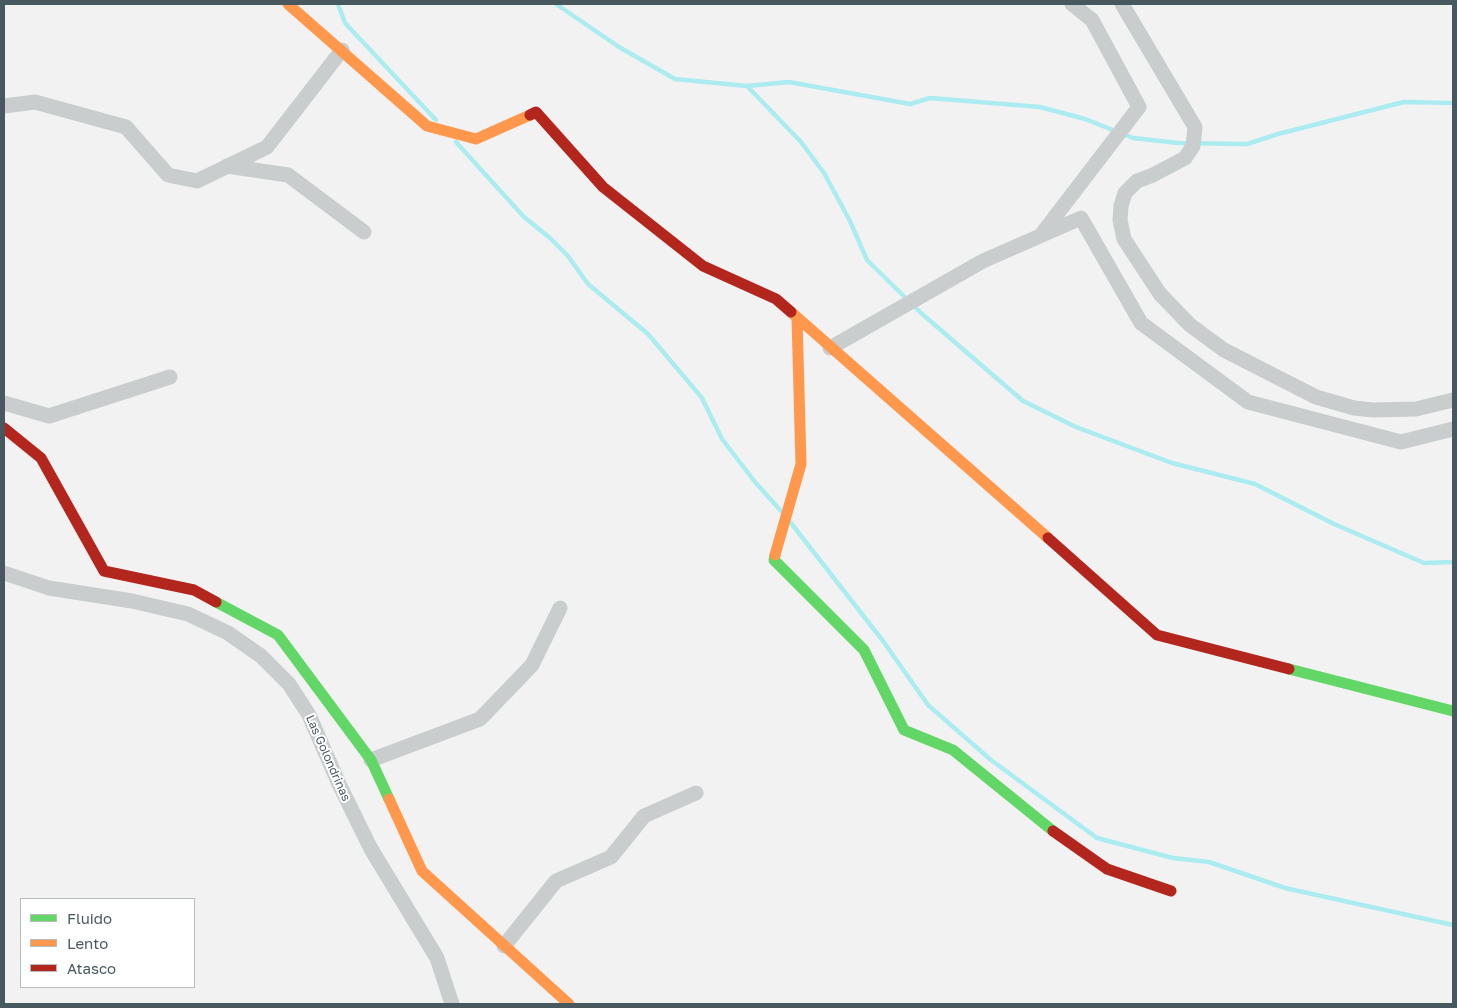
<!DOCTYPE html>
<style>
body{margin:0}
#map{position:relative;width:1457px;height:1008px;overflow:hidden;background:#f3f2f2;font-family:"Golos Text",sans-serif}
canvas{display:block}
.frame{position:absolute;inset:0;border:5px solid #48585f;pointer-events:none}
.legend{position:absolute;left:20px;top:898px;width:175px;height:90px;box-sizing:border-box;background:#fff;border:1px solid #b6bcbf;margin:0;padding:6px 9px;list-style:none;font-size:15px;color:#48585f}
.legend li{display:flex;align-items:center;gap:10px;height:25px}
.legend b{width:25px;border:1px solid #b6bcbf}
</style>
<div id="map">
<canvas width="1457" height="1008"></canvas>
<div class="frame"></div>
<ul class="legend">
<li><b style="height:6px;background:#63d668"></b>Fluido</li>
<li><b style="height:6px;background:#ff974d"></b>Lento</li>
<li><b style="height:6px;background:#b3261e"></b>Atasco</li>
</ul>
</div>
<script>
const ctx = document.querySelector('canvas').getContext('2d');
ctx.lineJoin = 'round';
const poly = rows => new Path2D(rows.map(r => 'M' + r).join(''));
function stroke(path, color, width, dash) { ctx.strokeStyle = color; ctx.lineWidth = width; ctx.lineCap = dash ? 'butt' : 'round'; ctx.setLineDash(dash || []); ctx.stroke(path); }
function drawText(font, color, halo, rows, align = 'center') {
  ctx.font = font + ' "Golos Text",sans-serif'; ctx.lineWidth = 4; ctx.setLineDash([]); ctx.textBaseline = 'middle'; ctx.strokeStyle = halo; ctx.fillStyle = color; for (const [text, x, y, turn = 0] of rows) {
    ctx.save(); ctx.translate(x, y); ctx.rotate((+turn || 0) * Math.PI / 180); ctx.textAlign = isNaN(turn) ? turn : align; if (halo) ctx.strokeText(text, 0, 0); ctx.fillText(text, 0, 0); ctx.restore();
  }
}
stroke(poly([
 [338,4,345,23,436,120],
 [556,4,619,47,675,79,747,86,789,82,910,104,930,98,1040,107,1085,119,1133,138,1178,143,1247,144,1278,134,1404,102,1453,103],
 [747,86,801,142,824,173,850,221,867,260,921,313,1023,401,1076,427,1172,463,1255,484,1334,524,1424,563,1453,562],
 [456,142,524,217,550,238,568,256,588,284,648,334,702,398,722,439,755,482,781,511],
 [791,523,883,641,928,705,991,760,1097,838,1173,858,1209,862,1285,888,1453,925]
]), '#abecf0', 4.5);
stroke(poly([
 [1122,4,1195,127,1193,146,1185,158,1153,175,1137,181,1125,193,1121,206,1120,220,1124,239,1160,294,1190,325,1224,350,1316,397,1354,408,1373,410,1416,409,1453,400],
 [4,106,35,102,126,127,168,175,197,181,267,147,342,50],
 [227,166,288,175,364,232],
 [1041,235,1139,107,1092,20,1072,4],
 [830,348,983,261,1081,218,1141,323,1248,402,1401,442,1453,429],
 [4,403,49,416,170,377],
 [4,573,49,588,132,601,188,614,228,633,261,656,289,684,309,715,339,784,371,849,437,958,452,1004],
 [371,760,480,719,532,665,560,608],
 [504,946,556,881,611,857,644,816,696,793]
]), '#c9cdce', 15);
stroke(poly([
 [775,555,774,560,864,650,904,730,953,750,1053,831],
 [216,602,278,635,371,760,389,799],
 [1289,669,1453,711]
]), '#63d668', 11);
stroke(poly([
 [288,4,427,126,476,139,530,115],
 [791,312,1048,538],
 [775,555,801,464,797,318],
 [389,799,422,871,569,1004]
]), '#ff974d', 11);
stroke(poly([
 [530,115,536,112,603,187,703,266,776,299,791,312],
 [4,428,41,458,104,571,194,590,216,602],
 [1048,538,1157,635,1289,669],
 [1053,831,1107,869,1171,891]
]), '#b3261e', 11);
drawText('12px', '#48585f', '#fff', [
 ["Las Golondrinas",328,758,66]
]);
</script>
